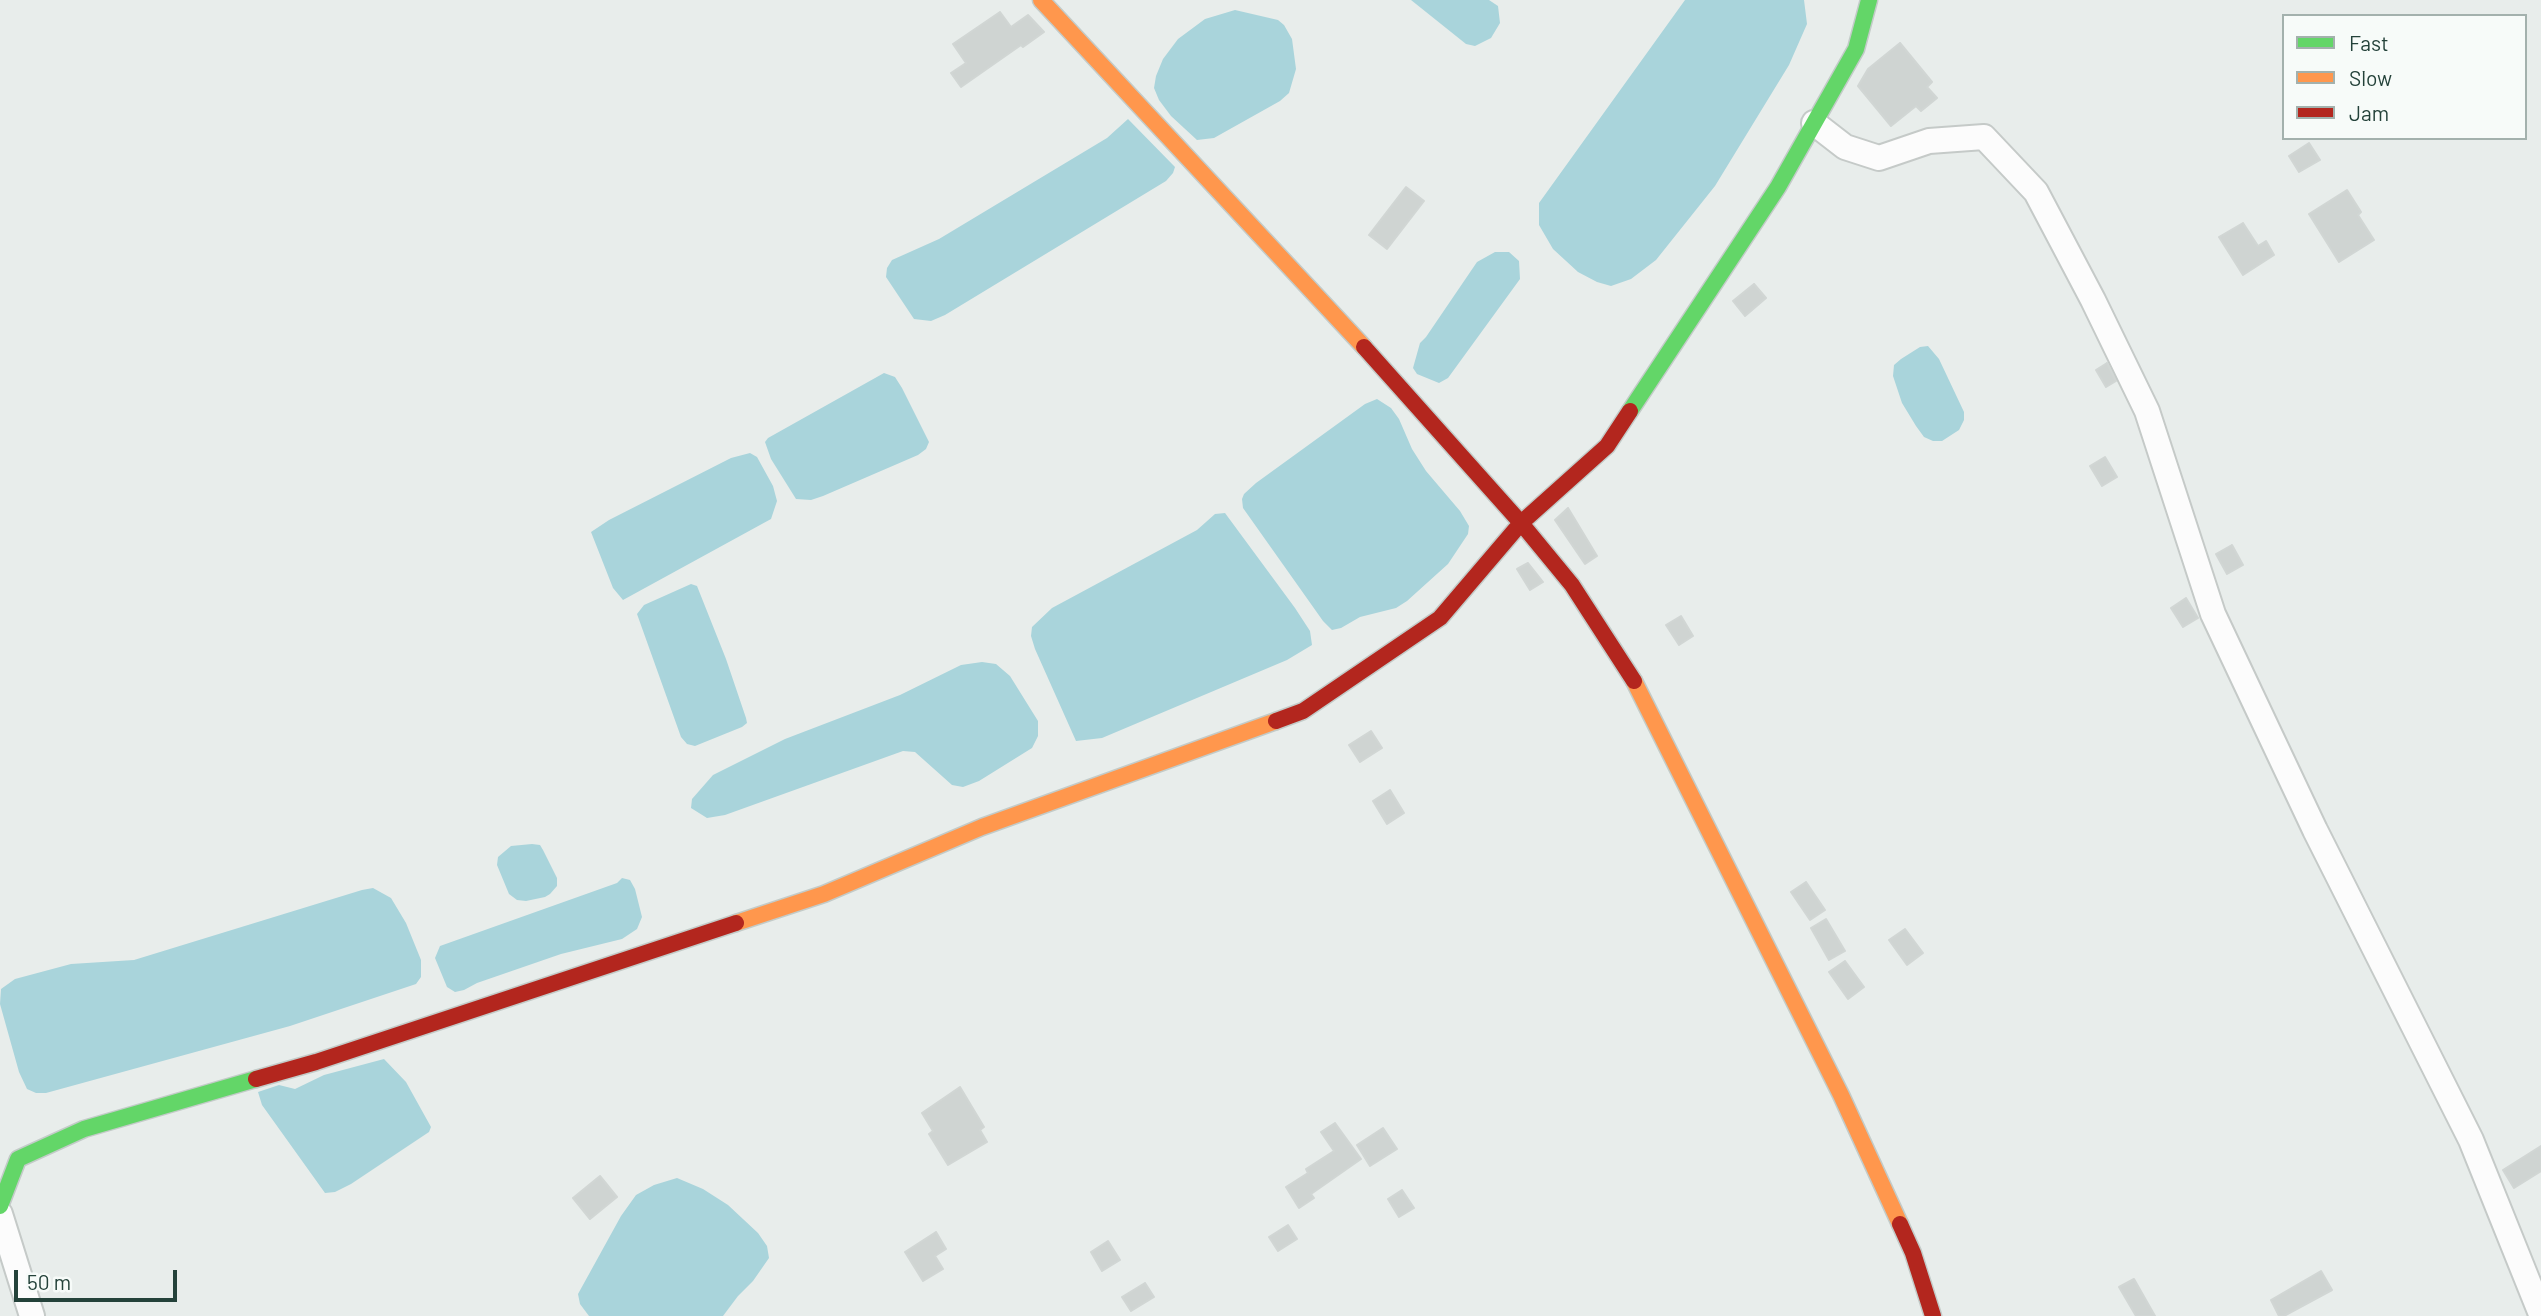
<!DOCTYPE html>
<style>
body{margin:0}
#map{position:relative;width:2541px;height:1316px;overflow:hidden;background:#e8edeb;font-family:Barlow,sans-serif}
canvas{display:block}
.legend{position:absolute;left:2282px;top:14px;width:245px;height:126px;box-sizing:border-box;background:#f7fbf9;border:2px solid #a3b1ad;margin:0;padding:9px 12px;list-style:none;font-size:21px;color:#24423a}
.legend li{display:flex;align-items:center;gap:14px;height:35px}
.legend b{width:35px;border:2px solid #a3b1ad}
.scale{position:absolute;left:14px;top:1270px;width:163px;height:32px;box-sizing:border-box;border:4px solid #24423a;border-top:0;padding-left:9px;font-size:21px;line-height:24px;white-space:nowrap;color:#24423a;-webkit-text-stroke:5px #f7fbf9;paint-order:stroke}
</style>
<div id="map">
<canvas width="2541" height="1316"></canvas>
<ul class="legend">
<li><b style="height:9px;background:#63d668"></b>Fast</li>
<li><b style="height:9px;background:#ff974d"></b>Slow</li>
<li><b style="height:9px;background:#b3261e"></b>Jam</li>
</ul>
<div class="scale">50 m</div>
</div>
<script>
const ctx = document.querySelector('canvas').getContext('2d');
ctx.lineJoin = 'round';
function fillPath(path, color) { ctx.fillStyle = color; ctx.fill(path, 'evenodd'); }
const poly = rows => new Path2D(rows.map(r => 'M' + r).join(''));
function stroke(path, color, width, dash) { ctx.strokeStyle = color; ctx.lineWidth = width; ctx.lineCap = dash ? 'butt' : 'round'; ctx.setLineDash(dash || []); ctx.stroke(path); }
fillPath(poly([
 [1411,0,1489,0,1498,6,1500,23,1491,38,1475,46,1466,44],
 [1685,0,1804,0,1807,24,1789,65,1715,186,1656,260,1631,279,1611,286,1597,282,1578,272,1553,249,1539,225,1539,203],
 [1235,10,1278,20,1284,25,1292,39,1296,69,1289,93,1280,101,1214,138,1197,140,1171,116,1159,100,1154,88,1156,76,1163,59,1178,39,1205,19],
 [1128,119,1175,167,1173,173,1166,181,945,315,931,321,914,319,886,277,887,268,892,260,939,239,1107,138],
 [1495,252,1509,252,1519,261,1520,279,1448,378,1439,383,1417,374,1413,368,1420,343,1426,337,1477,262],
 [1928,346,1939,359,1964,412,1964,420,1959,430,1942,441,1933,441,1924,437,1916,426,1902,403,1893,376,1894,365,1901,359,1920,347],
 [884,373,895,377,902,388,929,442,926,449,918,455,823,496,811,500,796,499,771,459,765,442,768,438],
 [1377,399,1391,408,1399,419,1412,449,1426,471,1460,511,1469,526,1468,534,1448,564,1407,601,1396,608,1360,617,1341,628,1332,630,1323,621,1243,508,1242,499,1244,494,1256,483,1365,404],
 [750,453,757,457,773,486,777,501,771,519,623,600,613,588,591,532,609,520,731,458],
 [1225,513,1295,608,1310,631,1312,645,1287,660,1102,738,1076,741,1035,649,1031,636,1032,627,1052,608,1197,530,1215,514],
 [691,584,697,586,726,659,746,718,747,723,742,727,695,746,687,744,681,737,637,614,644,605],
 [982,662,996,664,1010,676,1038,721,1038,736,1032,748,979,781,963,787,952,785,915,752,903,751,725,815,707,818,691,808,692,799,713,775,785,739,900,695,961,665],
 [532,844,540,845,543,850,557,878,557,886,550,894,545,897,526,901,517,900,509,894,497,865,498,857,511,846],
 [622,878,630,880,635,889,642,917,637,929,622,939,561,954,477,983,464,990,455,992,447,987,435,958,440,946,617,883],
 [373,888,391,898,406,923,421,960,421,977,416,984,290,1026,46,1093,36,1093,27,1089,19,1072,0,1004,1,989,15,979,71,964,134,960,362,890],
 [384,1059,406,1082,431,1127,429,1132,351,1184,335,1192,325,1193,262,1105,258,1092,279,1085,295,1089,324,1075],
 [677,1178,703,1189,728,1205,758,1233,767,1246,769,1258,753,1281,738,1296,723,1316,589,1316,580,1304,578,1294,621,1216,636,1195,654,1185]
]), '#a9d4db');
const building = poly([
 [1000,12,1011,27,1028,15,1044,32,1023,47,1021,45,961,87,951,73,966,63,953,44,1000,12],
 [1900,43,1932,82,1927,87,1937,98,1921,111,1916,106,1891,126,1858,86,1868,69,1900,43],
 [2309,143,2320,160,2299,172,2289,156,2309,143],
 [1406,187,1424,201,1387,249,1369,235,1406,187],
 [2347,190,2361,212,2358,215,2374,240,2339,262,2309,214,2347,190],
 [2243,223,2258,246,2266,241,2274,255,2243,275,2219,237,2243,223],
 [1754,284,1766,298,1745,316,1733,301,1754,284],
 [2107,363,2116,381,2106,387,2096,370,2107,363],
 [2105,457,2117,477,2102,486,2090,466,2105,457],
 [1568,508,1597,556,1585,564,1555,520,1568,508],
 [2232,545,2243,565,2227,574,2216,554,2232,545],
 [1528,563,1543,582,1530,590,1517,569,1528,563],
 [2186,598,2198,618,2183,627,2171,608,2186,598],
 [1681,616,1693,636,1679,645,1666,625,1681,616],
 [1371,731,1382,748,1360,762,1349,745,1371,731],
 [1390,790,1404,813,1387,824,1373,801,1390,790],
 [1806,882,1825,910,1810,920,1791,892,1806,882],
 [1826,919,1845,951,1829,960,1811,928,1826,919],
 [1905,929,1923,953,1907,965,1889,940,1905,929],
 [1845,961,1864,987,1848,999,1829,972,1845,961],
 [960,1087,984,1127,980,1130,987,1142,948,1165,929,1134,933,1131,922,1113,960,1087],
 [1335,1123,1361,1159,1311,1194,1314,1198,1299,1208,1286,1187,1308,1173,1306,1169,1334,1151,1321,1132,1335,1123],
 [1383,1128,1397,1149,1370,1166,1357,1145,1383,1128],
 [2541,1146,2541,1171,2514,1188,2503,1170,2541,1146],
 [600,1176,617,1197,590,1219,573,1198,600,1176],
 [1402,1190,1414,1208,1399,1217,1388,1199,1402,1190],
 [1288,1225,1297,1239,1278,1251,1269,1237,1288,1225],
 [936,1232,946,1249,935,1256,943,1269,923,1281,905,1252,936,1232],
 [1108,1241,1120,1260,1102,1271,1091,1252,1108,1241],
 [2321,1271,2332,1290,2284,1316,2279,1316,2271,1300,2321,1271],
 [2134,1279,2155,1316,2136,1316,2119,1287,2134,1279],
 [1145,1283,1154,1297,1131,1311,1122,1297,1145,1283]
]);
fillPath(building, '#cfd4d2');
stroke(building, '#d1d6d4', 2);
const street = poly([
 [1814,123,1845,147,1879,158,1929,141,1984,137,2036,192,2093,300,2147,411,2213,614,2315,830,2471,1140,2541,1314],
 [0,1214,32,1316]
]);
const fast = poly([
 [1630,411,1778,187,1856,49,1869,0],
 [0,1206,18,1159,84,1129,256,1079]
]);
const slow = poly([
 [1041,0,1364,347],
 [1634,681,1841,1095,1900,1224],
 [736,923,824,894,982,827,1276,721]
]);
const jam = poly([
 [1364,347,1521,523,1572,585,1634,681],
 [1276,721,1303,711,1440,618,1521,523,1607,446,1630,411],
 [256,1079,316,1062,736,923],
 [1900,1224,1913,1253,1933,1316]
]);
stroke(street, '#c5cac8', 28);
stroke(fast, '#c3cbc8', 19);
stroke(slow, '#c3cbc8', 19);
stroke(jam, '#c3cbc8', 19);
stroke(street, '#fcfcfc', 24);
stroke(fast, '#63d668', 16);
stroke(slow, '#ff974d', 16);
stroke(jam, '#b3261e', 16);
</script>
